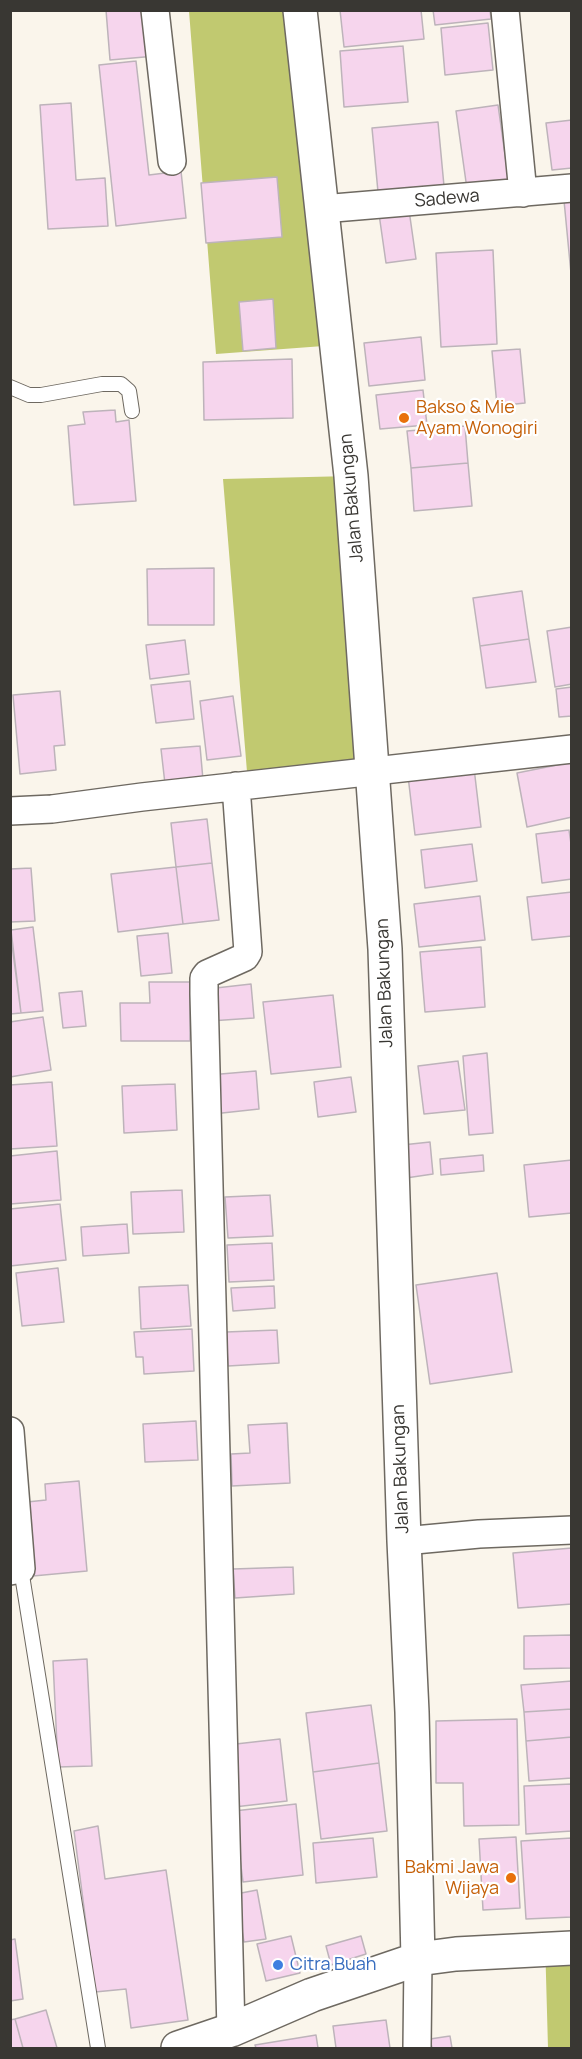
<!DOCTYPE html>
<style>
body{margin:0}
#map{position:relative;width:582px;height:2059px;overflow:hidden;background:#faf5eb;font-family:Manrope,sans-serif}
canvas{display:block}
.frame{position:absolute;inset:0;border:12px solid #393733;pointer-events:none}
</style>
<div id="map">
<canvas width="582" height="2059"></canvas>
<div class="frame"></div>
</div>
<script>
const ctx = document.querySelector('canvas').getContext('2d');
ctx.lineJoin = 'round';
function fillPath(path, color) { ctx.fillStyle = color; ctx.fill(path, 'evenodd'); }
const poly = rows => new Path2D(rows.map(r => 'M' + r).join(''));
function stroke(path, color, width, dash) { ctx.strokeStyle = color; ctx.lineWidth = width; ctx.lineCap = dash ? 'butt' : 'round'; ctx.setLineDash(dash || []); ctx.stroke(path); }
function drawText(font, color, halo, rows, align = 'center') {
  ctx.font = font + ' Manrope,sans-serif'; ctx.lineWidth = 4.5; ctx.setLineDash([]); ctx.textBaseline = 'middle'; ctx.strokeStyle = halo; ctx.fillStyle = color; for (const [text, x, y, turn = 0] of rows) {
    ctx.save(); ctx.translate(x, y); ctx.rotate((+turn || 0) * Math.PI / 180); ctx.textAlign = isNaN(turn) ? turn : align; if (halo) ctx.strokeText(text, 0, 0); ctx.fillText(text, 0, 0); ctx.restore();
  }
}
fillPath(poly([
 [189,11,301,11,337,345,216,354],
 [351,476,389,771,248,784,223,479],
 [545,1940,571,1940,571,2048,548,2048]
]), '#c1c970');
const building = poly([
 [106,10,151,10,156,56,110,60,106,10],
 [340,10,421,10,424,39,344,47,340,10],
 [433,10,490,10,491,19,435,25,433,10],
 [488,23,493,70,445,75,441,28,488,23],
 [403,46,408,102,344,107,340,51,403,46],
 [136,61,149,175,181,171,186,218,116,226,99,65,136,61],
 [71,103,76,180,105,178,108,226,48,229,40,105,71,103],
 [498,105,509,183,467,189,456,111,498,105],
 [572,120,572,168,552,170,546,123,572,120],
 [438,122,444,186,378,192,372,128,438,122],
 [277,177,282,237,206,243,201,183,277,177],
 [572,189,572,284,563,190,572,189],
 [409,210,416,259,386,263,379,214,409,210],
 [493,250,497,344,441,347,436,253,493,250],
 [273,299,276,348,243,351,239,302,273,299],
 [421,337,425,380,369,386,364,343,421,337],
 [520,349,525,403,497,406,492,351,520,349],
 [292,359,293,418,204,420,203,362,292,359],
 [423,390,427,425,380,429,376,395,423,390],
 [115,410,116,422,129,420,136,501,74,505,68,426,85,424,83,412,115,410],
 [465,426,468,463,411,468,407,431,465,426],
 [468,463,472,506,414,511,411,468,468,463],
 [214,568,214,625,148,625,147,569,214,568],
 [522,591,529,639,480,646,473,598,522,591],
 [572,627,572,684,555,687,547,631,572,627],
 [529,639,536,682,486,688,480,646,529,639],
 [185,640,189,674,150,679,146,645,185,640],
 [190,681,194,719,156,723,151,685,190,681],
 [572,687,572,716,559,717,556,689,572,687],
 [60,691,65,745,54,746,56,770,20,774,13,695,60,691],
 [233,696,241,756,207,760,200,701,233,696],
 [200,746,203,780,165,784,161,749,200,746],
 [572,762,572,817,527,827,517,773,572,762],
 [474,768,481,827,415,835,408,776,474,768],
 [207,819,212,863,176,867,171,823,207,819],
 [569,830,572,851,572,879,542,883,536,834,569,830],
 [472,844,477,881,425,888,421,850,472,844],
 [212,863,219,920,183,924,176,867,212,863],
 [176,867,183,924,118,932,111,874,176,867],
 [31,868,35,921,10,922,10,869,31,868],
 [572,892,572,936,532,940,527,897,572,892],
 [480,896,485,940,419,947,414,904,480,896],
 [33,927,43,1011,21,1013,11,930,33,927],
 [10,930,21,1013,10,1014,10,930],
 [168,933,172,973,141,976,137,936,168,933],
 [481,947,485,1007,425,1012,420,952,481,947],
 [149,982,190,982,190,1041,121,1041,120,1003,150,1003,149,982],
 [251,984,254,1018,210,1021,207,989,251,984],
 [82,991,86,1026,63,1028,59,993,82,991],
 [333,995,341,1067,271,1074,263,1002,333,995],
 [43,1017,51,1070,10,1077,10,1022,43,1017],
 [487,1053,493,1133,469,1135,463,1056,487,1053],
 [458,1061,465,1110,424,1114,418,1066,458,1061],
 [256,1071,259,1109,213,1114,209,1075,256,1071],
 [351,1077,356,1112,318,1117,314,1082,351,1077],
 [52,1082,57,1146,10,1149,10,1085,52,1082],
 [175,1084,177,1130,124,1133,122,1086,175,1084],
 [430,1142,433,1174,406,1178,402,1145,430,1142],
 [57,1151,61,1200,10,1204,10,1156,57,1151],
 [483,1155,484,1171,441,1175,440,1159,483,1155],
 [572,1160,572,1213,529,1217,524,1165,572,1160],
 [182,1190,184,1232,133,1234,131,1192,182,1190],
 [270,1195,273,1236,228,1238,225,1197,270,1195],
 [60,1204,66,1260,10,1266,10,1209,60,1204],
 [127,1224,129,1253,83,1256,81,1227,127,1224],
 [272,1243,274,1280,229,1282,227,1245,272,1243],
 [58,1268,64,1322,22,1326,16,1273,58,1268],
 [497,1273,512,1372,430,1384,416,1285,497,1273],
 [188,1285,191,1326,141,1329,139,1287,188,1285],
 [274,1286,275,1308,233,1311,231,1288,274,1286],
 [192,1329,194,1371,144,1374,143,1357,136,1357,134,1332,192,1329],
 [277,1330,279,1363,228,1366,226,1332,277,1330],
 [196,1421,198,1460,145,1462,143,1424,196,1421],
 [287,1423,290,1483,232,1486,231,1454,250,1453,248,1425,287,1423],
 [79,1481,87,1571,33,1576,27,1502,46,1500,45,1484,79,1481],
 [572,1548,572,1604,518,1608,513,1553,572,1548],
 [293,1567,294,1594,235,1598,233,1569,293,1567],
 [572,1635,572,1668,524,1669,524,1636,572,1635],
 [87,1659,92,1766,58,1767,53,1661,87,1659],
 [572,1681,572,1709,524,1712,521,1685,572,1681],
 [371,1705,379,1763,313,1772,306,1713,371,1705],
 [572,1709,572,1737,526,1741,524,1712,572,1709],
 [517,1719,519,1825,464,1826,463,1783,436,1783,436,1721,517,1719],
 [572,1737,572,1778,529,1781,526,1741,572,1737],
 [280,1739,287,1801,234,1807,227,1745,280,1739],
 [379,1763,387,1831,321,1839,313,1772,379,1763],
 [572,1784,572,1831,526,1834,524,1786,572,1784],
 [296,1804,303,1875,243,1882,234,1811,296,1804],
 [98,1826,105,1879,166,1870,188,2020,131,2028,126,1989,95,1992,74,1831,98,1826],
 [516,1837,520,1908,483,1910,479,1839,516,1837],
 [373,1838,377,1877,316,1883,313,1843,373,1838],
 [572,1838,572,1917,526,1919,521,1841,572,1838],
 [257,1890,266,1939,244,1942,236,1894,257,1890],
 [291,1936,300,1973,266,1981,257,1944,291,1936],
 [361,1936,366,1954,331,1965,326,1946,361,1936],
 [15,1939,23,1999,10,2001,10,1940,15,1939],
 [46,2010,57,2048,23,2048,15,2019,46,2010],
 [15,2019,23,2048,10,2048,10,2020,15,2019],
 [386,2020,390,2048,336,2048,333,2026,386,2020],
 [316,2035,318,2048,256,2048,255,2045,316,2035],
 [450,2036,452,2048,432,2048,430,2039,450,2036]
]);
fillPath(building, '#f6d5ed');
stroke(building, '#bdb3ba', 1.5);
const lane = poly([
 [10,387,29,395,41,395,102,384,121,384,129,391,132,411],
 [21,1569,98,2048]
]);
const street = poly([
 [155,10,172,161],
 [505,10,523,193],
 [322,209,572,188],
 [10,811,52,809,142,797,572,749],
 [10,1431,21,1569,10,1571],
 [404,1541,479,1534,572,1530],
 [231,2030,204,994,204,978,207,974,245,957,248,952,236,786],
 [417,2048,418,1959]
]);
const secondary = poly([
 [300,10,351,476,385,949,404,1541,412,1712,418,1959],
 [178,2048,231,2030,312,1995,418,1959,456,1954,572,1948]
]);
stroke(lane, '#6e6961', 16);
stroke(street, '#6e6961', 30);
stroke(secondary, '#6e6961', 36);
stroke(lane, '#fff', 14);
stroke(street, '#fff', 27);
stroke(secondary, '#fff', 33);
for (const [x, y, r, color] of [
 [404,418,6,"#e8710a"],
 [511,1878,6,"#e8710a"],
 [278,1965,6,"#3f7fe0"]
]) { const dot = new Path2D(); dot.arc(x, y, r, 0, 2 * Math.PI); ctx.fillStyle = color; ctx.fill(dot); stroke(dot, '#fff', 2); }
drawText('18px', '#393733', '#fff', [
 ["Sadewa",447,199,-5],
 ["Jalan Bakungan",352,498,-95],
 ["Jalan Bakungan",385,983,-92],
 ["Jalan Bakungan",401,1469,-92]
]);
drawText('18px', '#c56008', '#fff', [
 ["Bakso & Mie",416,408],
 ["Ayam Wonogiri",416,429],
 ["Bakmi Jawa",499,1868,"right"],
 ["Wijaya",499,1889,"right"]
], 'left');
drawText('18px', '#366cbe', '#fff', [
 ["Citra Buah",290,1965]
], 'left');
</script>
